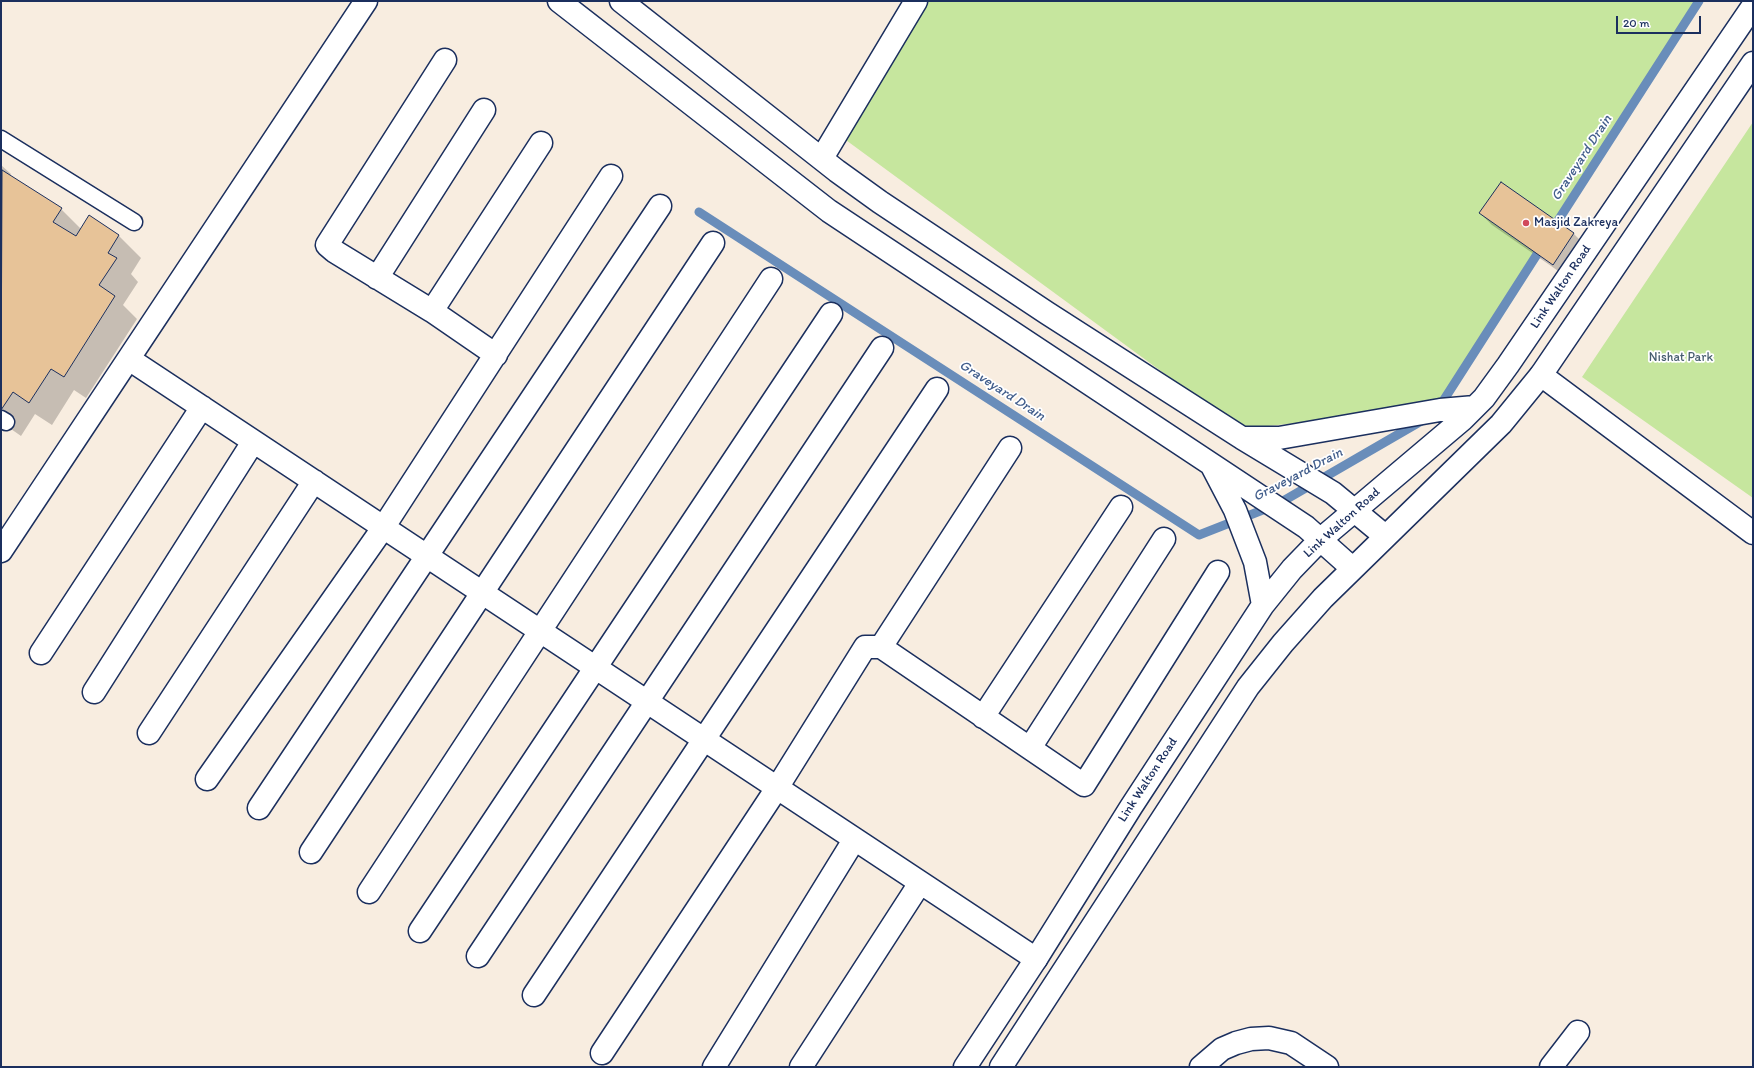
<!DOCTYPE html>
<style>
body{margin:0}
#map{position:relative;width:1754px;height:1068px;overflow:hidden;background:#f8ede0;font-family:Itim,sans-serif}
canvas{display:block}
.frame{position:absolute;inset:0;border:2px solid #1b2f5e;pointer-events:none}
.scale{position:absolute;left:1616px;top:16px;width:85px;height:18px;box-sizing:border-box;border:2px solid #1b2f5e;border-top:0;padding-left:5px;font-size:12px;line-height:14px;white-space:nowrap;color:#1b2f5e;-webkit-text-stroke:3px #fff;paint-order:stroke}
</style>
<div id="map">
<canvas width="1754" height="1068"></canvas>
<div class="frame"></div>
<div class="scale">20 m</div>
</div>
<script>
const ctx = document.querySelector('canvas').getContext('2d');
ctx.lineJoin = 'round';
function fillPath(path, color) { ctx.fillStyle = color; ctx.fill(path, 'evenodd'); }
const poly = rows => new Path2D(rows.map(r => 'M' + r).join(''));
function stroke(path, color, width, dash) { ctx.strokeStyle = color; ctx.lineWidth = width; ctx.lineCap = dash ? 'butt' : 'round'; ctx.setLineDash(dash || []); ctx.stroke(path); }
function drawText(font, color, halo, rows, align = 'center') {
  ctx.font = font + ' Itim,sans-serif'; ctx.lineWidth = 3.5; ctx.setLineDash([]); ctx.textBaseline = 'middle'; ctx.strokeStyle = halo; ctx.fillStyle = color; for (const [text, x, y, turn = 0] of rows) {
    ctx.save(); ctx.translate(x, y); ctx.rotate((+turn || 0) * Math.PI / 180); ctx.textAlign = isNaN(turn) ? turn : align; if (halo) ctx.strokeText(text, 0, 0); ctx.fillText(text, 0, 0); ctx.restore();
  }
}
fillPath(poly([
 [922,1,1699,1,1438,408,1240,429,839,135],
 [1753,122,1753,498,1582,377]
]), '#c6e69e');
fillPath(poly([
 [1,165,11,174,10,176,61,209,81,229,89,217,119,236,141,258,131,274,138,282,123,305,137,319,86,398,74,390,52,425,35,414,21,436,1,422],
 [1501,184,1574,234,1585,245,1564,275,1492,225,1480,213]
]), '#0003');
stroke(poly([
 [699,212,1199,535,1278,504,1423,420],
 [1552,230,1699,1],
 [1438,409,1543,245]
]), '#698dba', 9);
const building = poly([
 [2,170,62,208,53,222,76,236,89,215,119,235,108,253,117,258,99,285,115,296,64,377,51,369,29,403,13,392,1,410,2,170],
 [1501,182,1574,233,1553,265,1479,213,1501,182]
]);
fillPath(building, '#e7c398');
stroke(building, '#1b2f5e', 1);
const lane = poly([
 [1,139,134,222],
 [1,419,6,422]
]);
const street = poly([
 [445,60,327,245,334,251,432,311,496,355],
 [822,158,916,1],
 [377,278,484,110],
 [432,311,541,143],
 [129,359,1036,959],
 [1541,375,1753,533],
 [1,551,366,1],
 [881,647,1010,448],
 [41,653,202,407],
 [94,692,253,442],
 [983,717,1121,507],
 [149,733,314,481],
 [1030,748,1164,539],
 [207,779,383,528,611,176],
 [259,808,660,206],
 [311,852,713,243],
 [369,892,771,279],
 [420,931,831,314],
 [478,956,882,348],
 [534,995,937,389],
 [602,1053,777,788,865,647,881,647,1084,785,1218,572],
 [714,1067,854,840],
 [801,1067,920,883],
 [1201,1067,1222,1049,1236,1043,1251,1039,1269,1038,1291,1043,1327,1067],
 [1551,1067,1578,1032]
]);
const secondary = poly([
 [559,1,829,211,1306,527,1352,568],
 [621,1,837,171,880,202,1047,313,1242,438,1333,493,1385,536],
 [1243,438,1279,438,1440,410,1475,407],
 [1212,466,1235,510,1255,562,1263,605],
 [965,1067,1036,959,1131,807,1263,605,1292,569,1321,539,1463,419,1484,398,1508,365,1753,6],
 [1001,1067,1248,687,1283,643,1323,598,1501,424,1541,375,1753,63]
]);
stroke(lane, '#1b2f5e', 19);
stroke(street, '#1b2f5e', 25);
stroke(secondary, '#1b2f5e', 25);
stroke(lane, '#fff', 16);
stroke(street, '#fff', 22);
stroke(secondary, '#fff', 22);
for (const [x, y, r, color] of [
 [1526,223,4,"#d1495b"]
]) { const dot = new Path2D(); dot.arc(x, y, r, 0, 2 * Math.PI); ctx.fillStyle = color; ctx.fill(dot); stroke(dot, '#fff', 1.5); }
drawText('13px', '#1b2f5e', '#fff', [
 ["Masjid Zakreya",1534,223]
], 'left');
drawText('13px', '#1b2f5e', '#fff', [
 ["Link Walton Road",1561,287,-56],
 ["Link Walton Road",1342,523,-42],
 ["Link Walton Road",1148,780,-57]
]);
drawText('13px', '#465d6e', '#fff', [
 ["Nishat Park",1681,358]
]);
drawText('italic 14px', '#425e8c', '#fff', [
 ["Graveyard Drain",1582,158,-57],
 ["Graveyard Drain",1002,391,33],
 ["Graveyard Drain",1298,475,-28]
]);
</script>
